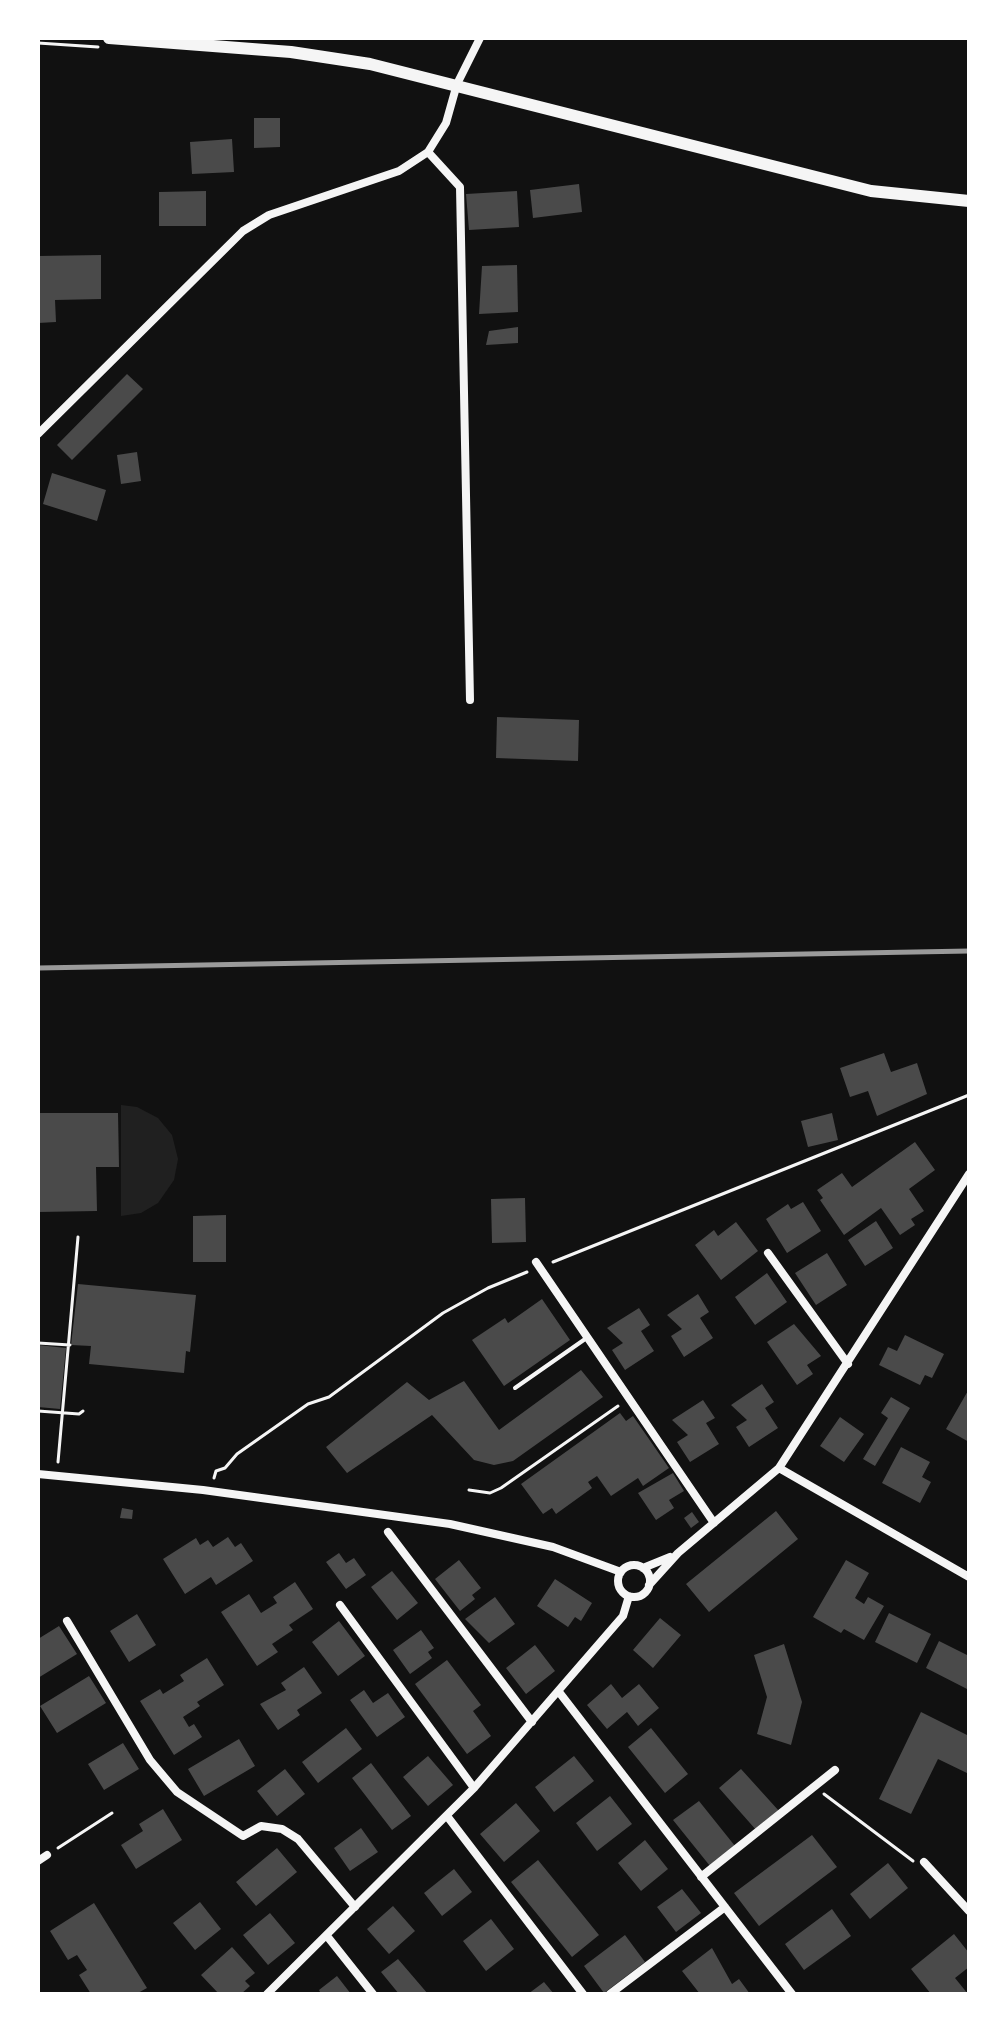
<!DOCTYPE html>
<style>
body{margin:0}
#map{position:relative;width:1007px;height:2032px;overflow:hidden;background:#111;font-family:"Noto Serif",serif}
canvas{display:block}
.frame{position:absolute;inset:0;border:40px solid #fff;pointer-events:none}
</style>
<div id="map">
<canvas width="1007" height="2032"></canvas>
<div class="frame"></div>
</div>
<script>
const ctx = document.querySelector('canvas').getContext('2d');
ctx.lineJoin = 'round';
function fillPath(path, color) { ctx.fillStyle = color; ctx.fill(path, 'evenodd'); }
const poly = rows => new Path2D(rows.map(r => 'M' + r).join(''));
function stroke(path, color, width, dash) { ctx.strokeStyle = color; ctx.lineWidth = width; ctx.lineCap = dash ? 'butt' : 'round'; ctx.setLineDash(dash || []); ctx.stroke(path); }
fillPath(poly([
 [121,1105,137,1107,158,1118,172,1135,178,1159,174,1180,158,1203,141,1213,121,1216]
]), '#202020');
fillPath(poly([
 [254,118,280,118,280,147,254,148],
 [232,139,234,172,192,174,190,142],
 [579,184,582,212,533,218,530,190],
 [206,191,206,226,159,226,159,192],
 [517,191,519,227,469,230,466,194],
 [101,255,101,299,55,300,56,322,38,323,38,256],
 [517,265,518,312,479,314,482,266],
 [518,327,518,343,486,345,489,331],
 [127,374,143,389,72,460,57,445],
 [137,452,141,481,121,484,117,455],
 [52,473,106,490,97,521,43,504],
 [497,717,579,720,578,761,496,758],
 [884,1053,891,1072,917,1063,927,1094,877,1116,868,1091,850,1097,840,1068],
 [38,1113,118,1113,119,1167,96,1167,97,1211,38,1212],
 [832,1113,838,1140,808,1147,801,1121],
 [915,1142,935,1170,909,1189,924,1211,911,1219,915,1225,900,1235,881,1208,844,1235,820,1200,823,1198,817,1190,842,1173,852,1187],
 [525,1198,526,1242,492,1243,491,1199],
 [803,1202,821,1231,787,1253,766,1219,788,1204,791,1209],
 [226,1215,226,1262,193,1262,193,1216],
 [876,1221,893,1248,865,1266,848,1240],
 [736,1222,758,1251,721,1280,695,1245,714,1230,718,1236],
 [827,1253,847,1285,816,1305,795,1273],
 [767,1273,787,1302,755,1325,735,1297],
 [78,1284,196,1295,190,1352,186,1351,184,1373,89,1364,91,1346,71,1345],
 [698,1294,709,1312,700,1318,713,1338,684,1357,671,1336,682,1329,667,1315],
 [542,1299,570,1340,504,1386,472,1340,505,1318,508,1323],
 [639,1308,650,1325,641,1331,654,1351,625,1370,612,1350,623,1343,607,1328],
 [794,1324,821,1356,807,1365,813,1374,797,1385,767,1342],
 [905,1335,944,1354,932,1378,925,1375,920,1385,879,1365,888,1347,897,1351],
 [38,1345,66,1348,60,1409,38,1407],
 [581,1370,603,1397,513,1461,494,1465,474,1460,432,1415,347,1473,326,1447,407,1382,429,1400,464,1381,499,1430],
 [762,1384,774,1402,765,1408,778,1428,749,1447,736,1427,747,1420,731,1405],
 [969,1389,969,1442,946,1429],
 [891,1397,910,1408,875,1466,863,1459,888,1418,881,1413],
 [703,1400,715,1418,706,1423,719,1444,690,1462,677,1442,688,1435,672,1420],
 [620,1413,626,1421,633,1416,669,1468,643,1486,638,1478,611,1496,597,1476,588,1482,592,1488,556,1514,552,1508,543,1514,521,1484],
 [840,1417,864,1434,844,1462,820,1446],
 [901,1447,930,1462,922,1477,931,1482,920,1503,882,1483],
 [673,1473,684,1491,669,1500,674,1508,656,1520,638,1493],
 [122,1508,133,1510,132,1519,120,1518],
 [776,1511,798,1539,709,1612,686,1584],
 [692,1512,699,1522,691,1528,684,1518],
 [228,1537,235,1547,241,1543,253,1561,216,1585,211,1577,185,1594,163,1559,196,1538,200,1545,208,1540,213,1547],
 [339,1553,346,1563,354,1558,366,1575,346,1589,326,1562],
 [459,1560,481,1588,472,1595,475,1599,460,1611,435,1579],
 [846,1560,869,1573,855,1598,864,1604,868,1597,884,1606,864,1640,844,1629,841,1633,813,1617],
 [392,1571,418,1603,397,1620,371,1587],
 [555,1579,592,1603,581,1621,575,1617,568,1627,537,1606],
 [295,1582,313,1609,289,1625,293,1630,272,1644,278,1652,257,1666,221,1612,249,1594,261,1613,277,1603,273,1597],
 [495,1597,515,1624,489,1643,465,1619],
 [889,1613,931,1634,917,1663,875,1642],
 [137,1614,156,1645,129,1662,110,1631],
 [660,1618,681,1635,653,1668,633,1650],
 [339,1621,365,1656,338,1676,312,1642],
 [59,1626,77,1654,38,1678,38,1639],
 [421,1630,434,1648,428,1652,432,1658,410,1674,393,1650],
 [939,1641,969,1656,969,1690,926,1668],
 [784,1644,802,1702,791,1745,757,1734,767,1697,754,1655],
 [535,1645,555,1671,526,1694,506,1668],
 [207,1658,224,1685,197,1702,200,1706,183,1717,189,1727,194,1724,202,1737,174,1755,140,1701,160,1689,163,1694,184,1681,180,1675],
 [447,1660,481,1705,473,1711,491,1736,467,1754,415,1684],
 [304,1667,322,1693,297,1710,300,1715,278,1730,260,1704,286,1690,281,1683],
 [89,1676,106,1703,57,1733,40,1706],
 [611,1684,622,1698,639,1684,659,1708,638,1726,627,1712,607,1729,587,1705],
 [364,1690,373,1703,388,1693,405,1717,377,1737,350,1700],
 [921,1712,969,1736,969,1774,938,1759,911,1814,879,1799],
 [346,1728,362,1749,318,1783,302,1762],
 [651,1728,688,1774,665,1793,628,1747],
 [239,1739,255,1766,204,1796,188,1769],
 [123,1743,139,1769,104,1790,88,1764],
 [428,1756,453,1785,428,1806,403,1777],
 [574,1756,594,1781,554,1812,535,1787],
 [371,1763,411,1816,392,1830,352,1778],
 [285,1769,305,1794,277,1816,257,1791],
 [741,1769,779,1811,757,1831,719,1788],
 [610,1796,632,1824,597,1851,576,1823],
 [699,1801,735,1846,710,1866,673,1820],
 [516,1803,540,1831,504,1862,480,1834],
 [163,1809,182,1840,136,1869,121,1845,143,1831,139,1824],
 [361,1828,378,1852,350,1871,334,1848],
 [812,1835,837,1867,759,1926,734,1893],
 [645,1840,668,1869,641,1891,618,1863],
 [277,1848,297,1872,256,1906,236,1882],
 [538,1860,599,1935,572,1957,511,1882],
 [888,1863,908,1888,870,1919,850,1894],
 [454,1869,472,1892,442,1916,424,1893],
 [682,1889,701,1913,676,1932,657,1907],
 [200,1902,221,1929,195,1950,173,1923],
 [94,1903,147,1988,136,1994,91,1994,79,1975,87,1970,77,1955,68,1960,50,1931],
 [393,1906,415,1931,389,1954,367,1929],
 [832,1909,851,1936,804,1970,785,1944],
 [270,1913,295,1943,268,1965,243,1935],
 [491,1919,514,1949,486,1971,463,1941],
 [954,1934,969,1953,969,1967,955,1978,968,1994,931,1994,911,1969],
 [625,1935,645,1962,604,1993,584,1966],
 [232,1947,255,1973,245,1981,250,1986,241,1994,219,1994,201,1975],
 [712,1948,732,1984,739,1979,750,1994,700,1994,682,1971],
 [398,1959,428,1994,399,1994,381,1972],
 [337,1976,351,1994,321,1994,319,1990],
 [544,1982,554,1994,528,1994]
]), '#4a4a4a');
stroke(poly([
 [38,43,98,47],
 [553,1262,969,1095],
 [38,1343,70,1345],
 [38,1411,79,1414,83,1411],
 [58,1462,78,1237],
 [214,1478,216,1471,225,1468,237,1454,308,1404,329,1397,443,1313,488,1288,527,1272],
 [469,1490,490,1493,501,1488,618,1406],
 [824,1794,913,1861],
 [58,1848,112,1813]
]), '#f5f5f5', 3);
stroke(poly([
 [515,1388,588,1337]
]), '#f5f5f5', 4);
stroke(poly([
 [428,152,460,187,470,700],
 [38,434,243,231,269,215,399,171,428,152,446,123,457,84,480,38],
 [768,1253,848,1364],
 [536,1262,714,1523],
 [779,1468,969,1577],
 [38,1474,203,1490,450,1524,553,1547,621,1572],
 [388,1532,532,1722],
 '618 1581a16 16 0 1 1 32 0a16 16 0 1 1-32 0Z',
 [643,1568,670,1557],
 [649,1585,678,1553,779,1468,969,1174],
 [340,1605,474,1788],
 [67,1621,150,1760,177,1792,243,1836,261,1826,282,1829,298,1839,355,1907],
 [559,1692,792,1994],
 [447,1816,583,1994],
 [38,1861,47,1855],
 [924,1862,969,1911],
 [701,1877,835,1770],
 [327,1936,373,1994],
 [267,1994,474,1788,623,1616,629,1596],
 [610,1994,725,1907]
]), '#f5f5f5', 8);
stroke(poly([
 [109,38,291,52,370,64,871,191,969,201]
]), '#f5f5f5', 12);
stroke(poly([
 [38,968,969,951]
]), '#9a9a9a', 5);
</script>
